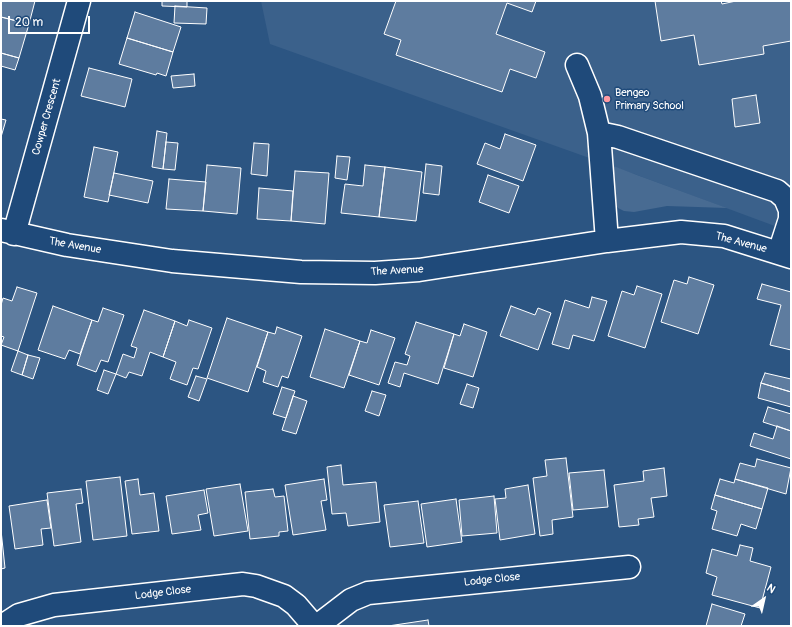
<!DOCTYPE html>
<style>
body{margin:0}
#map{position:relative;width:792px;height:627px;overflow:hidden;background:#2c5582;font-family:Pangolin,sans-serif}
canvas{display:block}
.frame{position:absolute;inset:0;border:2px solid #fff;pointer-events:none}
.north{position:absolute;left:744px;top:579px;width:40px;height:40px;-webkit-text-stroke:3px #1f4a7a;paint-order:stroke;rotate:34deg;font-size:11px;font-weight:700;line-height:16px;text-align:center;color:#fff}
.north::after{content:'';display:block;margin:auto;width:14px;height:18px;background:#fff;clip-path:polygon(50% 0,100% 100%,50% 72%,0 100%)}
.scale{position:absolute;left:8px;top:16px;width:82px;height:18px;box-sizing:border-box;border:2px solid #fff;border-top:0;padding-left:5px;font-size:12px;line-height:14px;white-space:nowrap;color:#fff;-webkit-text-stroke:3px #1f4a7a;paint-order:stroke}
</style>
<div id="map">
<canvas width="792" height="627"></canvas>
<div class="frame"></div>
<div class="north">N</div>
<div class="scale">20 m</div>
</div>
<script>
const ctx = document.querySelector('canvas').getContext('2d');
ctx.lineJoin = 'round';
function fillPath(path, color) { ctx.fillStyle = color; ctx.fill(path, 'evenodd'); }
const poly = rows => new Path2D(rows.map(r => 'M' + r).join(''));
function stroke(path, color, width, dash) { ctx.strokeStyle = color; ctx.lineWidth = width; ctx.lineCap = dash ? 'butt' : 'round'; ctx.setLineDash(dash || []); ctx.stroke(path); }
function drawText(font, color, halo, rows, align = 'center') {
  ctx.font = font + ' Pangolin,sans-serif'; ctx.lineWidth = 3; ctx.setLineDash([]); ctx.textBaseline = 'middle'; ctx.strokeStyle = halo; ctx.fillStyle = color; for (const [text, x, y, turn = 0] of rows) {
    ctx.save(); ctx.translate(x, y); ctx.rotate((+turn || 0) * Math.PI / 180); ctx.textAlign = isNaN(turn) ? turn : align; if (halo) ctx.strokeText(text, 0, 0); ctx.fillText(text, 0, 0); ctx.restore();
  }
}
fillPath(poly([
 [261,1,791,1,791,232,637,175,270,44]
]), '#3b618b');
fillPath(poly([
 [611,165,637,175,727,208,667,206,634,212,624,211,618,208,613,202]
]), '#486b92');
const building = poly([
 [1,1,35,1,29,24,1,17,1,1],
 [162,1,187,1,187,7,162,6,162,1],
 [396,1,536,1,532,12,507,3,496,34,545,52,536,78,510,69,502,92,396,55,401,40,384,34,396,1],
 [655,1,721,1,722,4,736,1,791,1,791,43,791,41,763,46,764,54,699,65,694,35,661,41,655,1],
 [175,6,207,8,206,24,174,23,175,6],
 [135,12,181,27,173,52,127,38,135,12],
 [1,17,29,24,19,58,1,53,1,17],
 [127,38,173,52,166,76,157,73,156,75,119,64,127,38],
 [1,53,19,58,15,70,1,66,1,53],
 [89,68,132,79,125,107,81,96,89,68],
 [194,74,195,86,173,88,171,76,194,74],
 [756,95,760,123,735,127,732,99,756,95],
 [1,119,6,120,1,137,1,119],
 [157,131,167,133,163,169,152,167,157,131],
 [505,134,536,145,523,181,477,164,485,143,500,149,505,134],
 [166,142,178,143,175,170,163,169,166,142],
 [254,143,269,144,267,176,251,174,254,143],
 [94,147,118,152,108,202,84,197,94,147],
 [337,156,350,157,347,180,335,178,337,156],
 [426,164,442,166,439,195,423,193,426,164],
 [207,165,241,168,237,214,203,211,207,165],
 [365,165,385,167,379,217,341,213,345,184,363,186,365,165],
 [385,167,422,172,416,221,379,217,385,167],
 [295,171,329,173,325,224,291,221,295,171],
 [114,173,153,181,148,203,109,195,114,173],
 [488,175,519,186,509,213,479,202,488,175],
 [169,179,206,182,203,211,166,209,169,179],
 [259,188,293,191,291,221,257,219,259,188],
 [689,277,714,285,698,334,661,322,674,280,687,284,689,277],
 [762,284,791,292,791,350,770,345,781,305,757,299,762,284],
 [637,286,662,294,645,348,608,336,622,291,634,295,637,286],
 [17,287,37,293,18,351,1,345,4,337,1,336,1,305,3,298,12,301,17,287],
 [592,297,607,301,594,341,573,335,569,349,552,344,565,300,589,308,592,297],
 [53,306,92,320,80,354,69,350,65,359,38,350,53,306],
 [511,306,535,315,538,308,551,313,538,350,500,336,511,306],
 [103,308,124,315,108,362,101,360,96,372,77,365,92,320,98,322,103,308],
 [144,310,175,321,163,357,150,352,142,376,129,372,126,378,116,374,123,354,134,358,137,348,131,346,144,310],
 [227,318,268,332,248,392,207,378,227,318],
 [189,320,212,328,198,369,193,368,187,385,170,379,176,362,163,357,175,321,187,326,189,320],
 [416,322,454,334,438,384,404,373,400,387,388,383,395,362,407,365,410,356,405,354,416,322],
 [464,324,487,332,473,377,444,368,454,334,460,336,464,324],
 [277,327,302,336,288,378,282,376,278,387,263,382,266,371,257,367,268,332,275,334,277,327],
 [325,329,360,341,344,388,310,377,325,329],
 [371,330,395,338,379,385,349,375,360,341,367,343,371,330],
 [18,351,28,355,22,375,11,371,18,351],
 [28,355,40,358,33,379,22,375,28,355],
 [104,370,116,374,108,394,97,390,104,370],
 [765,373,791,379,791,392,761,383,765,373],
 [196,376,207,379,199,401,188,397,196,376],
 [761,383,791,392,791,407,758,398,761,383],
 [467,384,479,388,473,408,460,404,467,384],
 [282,387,295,391,286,418,273,414,282,387],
 [372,391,386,395,379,416,365,411,372,391],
 [293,396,307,401,296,434,282,430,293,396],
 [768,407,791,414,791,431,763,422,768,407],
 [777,426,791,431,791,459,750,446,754,433,773,439,777,426],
 [566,458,573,517,552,520,553,534,540,536,533,478,547,476,545,460,566,458],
 [757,459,791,468,786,494,735,479,740,463,755,467,757,459],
 [341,465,343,485,376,482,380,522,348,526,346,513,332,514,327,467,341,465],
 [664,468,667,496,651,498,654,517,638,519,639,525,619,527,614,485,644,481,643,471,664,468],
 [604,470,608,507,573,510,569,473,604,470],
 [120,477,127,536,93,540,86,481,120,477],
 [138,479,140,495,154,493,159,531,132,534,125,481,138,479],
 [324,479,327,500,321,501,326,530,293,535,285,485,324,479],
 [720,479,734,483,735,479,768,488,762,509,715,495,720,479],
 [240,484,248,531,214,536,206,489,240,484],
 [528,485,535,534,500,540,495,499,506,498,505,489,528,485],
 [81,489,83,503,76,504,81,542,54,546,47,493,81,489],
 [273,489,275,497,284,496,288,531,279,532,279,536,250,539,245,492,273,489],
 [204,490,208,513,198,515,201,530,172,534,166,496,204,490],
 [715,495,762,509,756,529,741,524,737,536,712,529,717,511,711,509,715,495],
 [494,496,497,533,462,536,459,500,494,496],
 [456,499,462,542,427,547,421,504,456,499],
 [47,500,51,528,41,529,43,545,15,549,9,506,47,500],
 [418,501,424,543,390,547,384,505,418,501],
 [1,530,5,568,1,569,1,530],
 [740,545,753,548,750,561,771,567,760,608,712,595,717,577,706,573,712,549,737,556,740,545],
 [712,604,745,614,741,626,706,626,712,604],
 [428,620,429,626,388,626,428,620]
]);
fillPath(building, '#5e7c9f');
stroke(building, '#fff', 1);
const minor = poly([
 [577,65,590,96,599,133],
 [1,230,67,245,172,261,301,272,375,273,419,270,607,241,681,232,724,236,791,257],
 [14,234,79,1],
 [607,241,599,133,618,137,777,191,785,198,790,210,790,219,779,253],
 [2,626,19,615,54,605,243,584,256,586,284,596,296,605,314,626],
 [317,626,351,600,368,593,629,567]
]);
stroke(minor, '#fff', 25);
stroke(minor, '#1f4a7a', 22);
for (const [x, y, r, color] of [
 [607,99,4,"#ff9aa2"]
]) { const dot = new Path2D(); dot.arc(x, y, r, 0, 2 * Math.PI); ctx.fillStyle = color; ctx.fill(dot); stroke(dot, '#1f4a7a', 1.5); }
drawText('11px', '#fff', '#1f4a7a', [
 ["Bengeo",615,93],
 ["Primary School",615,106]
], 'left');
drawText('11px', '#fff', '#1f4a7a', [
 ["Cowper Crescent",47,117,-74],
 ["The Avenue",741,243,15],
 ["The Avenue",75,246,10],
 ["The Avenue",397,271,-3],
 ["Lodge Close",492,580,-6],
 ["Lodge Close",163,593,-7]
]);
</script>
